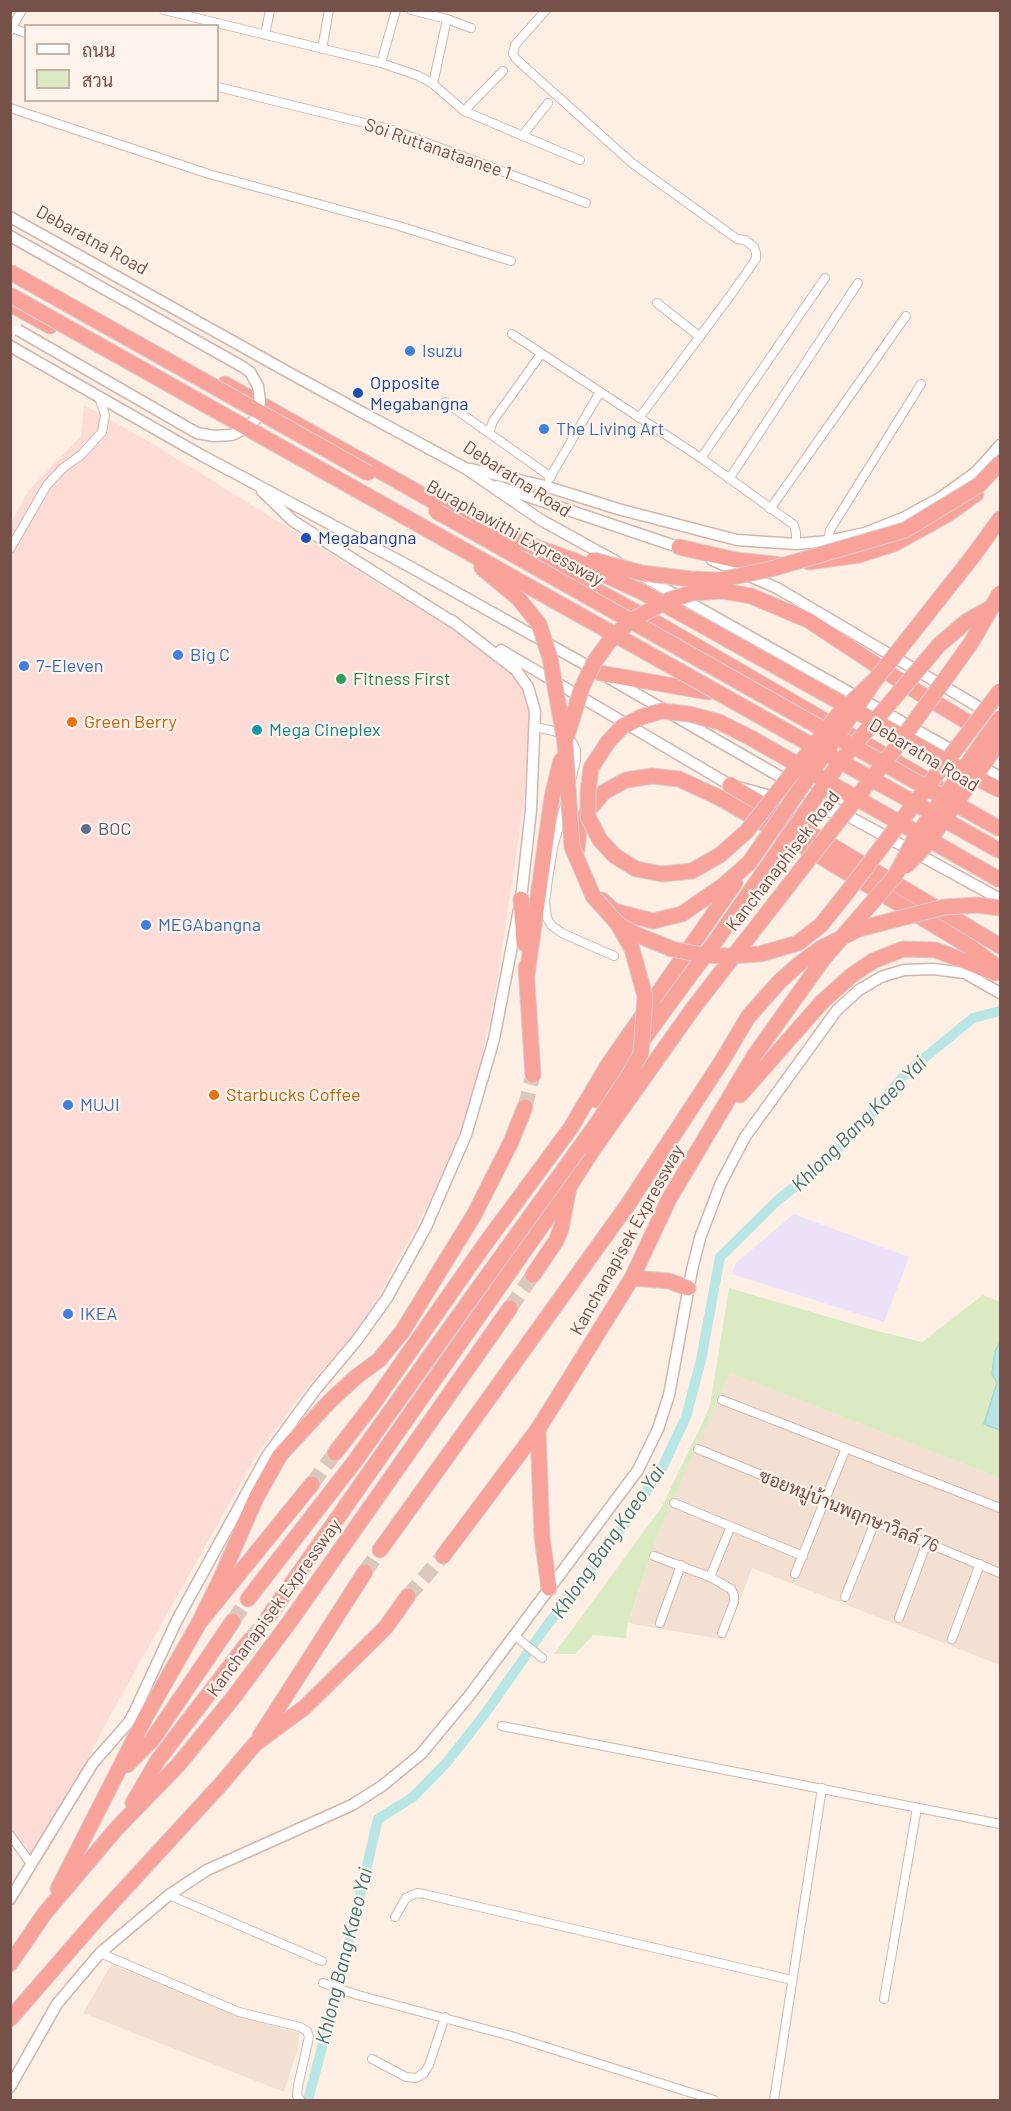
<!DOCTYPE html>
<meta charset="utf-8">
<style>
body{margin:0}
#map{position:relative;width:1011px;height:2111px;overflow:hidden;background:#fdefe4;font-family:Barlow,Sarabun,sans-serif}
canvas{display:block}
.frame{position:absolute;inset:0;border:12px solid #765149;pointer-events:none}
.legend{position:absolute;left:24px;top:24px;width:195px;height:78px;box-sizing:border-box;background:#fff4eb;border:2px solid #c8b3aa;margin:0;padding:8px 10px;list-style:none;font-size:18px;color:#765149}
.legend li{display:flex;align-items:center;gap:12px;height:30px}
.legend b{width:30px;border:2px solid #c8b3aa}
</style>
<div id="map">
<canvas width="1011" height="2111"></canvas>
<div class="frame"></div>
<ul class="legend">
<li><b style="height:8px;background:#fff"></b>ถนน</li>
<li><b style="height:16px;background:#daeac2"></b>สวน</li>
</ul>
</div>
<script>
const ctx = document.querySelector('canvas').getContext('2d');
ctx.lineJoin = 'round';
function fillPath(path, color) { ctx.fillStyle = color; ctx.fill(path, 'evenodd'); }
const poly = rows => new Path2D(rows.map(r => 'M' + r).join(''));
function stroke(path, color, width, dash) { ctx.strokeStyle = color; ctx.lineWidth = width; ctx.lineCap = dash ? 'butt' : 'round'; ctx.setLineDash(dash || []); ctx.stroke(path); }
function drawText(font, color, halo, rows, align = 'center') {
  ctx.font = font + ' Barlow,Sarabun,sans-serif'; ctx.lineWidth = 4.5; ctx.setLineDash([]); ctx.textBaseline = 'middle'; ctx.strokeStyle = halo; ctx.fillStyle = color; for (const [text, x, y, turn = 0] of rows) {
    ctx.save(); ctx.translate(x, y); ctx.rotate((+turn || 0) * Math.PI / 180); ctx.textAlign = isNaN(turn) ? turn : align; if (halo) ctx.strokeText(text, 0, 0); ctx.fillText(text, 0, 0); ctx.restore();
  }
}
fillPath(poly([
 [730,1373,1000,1478,1000,1665,752,1568,725,1640,628,1623,661,1527],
 [111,1965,281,2029,300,2033,297,2051,284,2092,83,2013]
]), '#f4dfd3');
fillPath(poly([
 [84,405,155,445,492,654,512,672,523,688,528,707,529,730,525,795,496,987,482,1059,461,1130,436,1190,363,1325,307,1387,257,1454,111,1714,31,1868,10,1839,10,524,28,491,81,436]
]), '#fddcd8');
fillPath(poly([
 [794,1214,909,1257,884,1322,732,1274,736,1263]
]), '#ece1f9');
fillPath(poly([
 [729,1288,873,1330,922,1342,983,1295,1000,1302,1000,1342,995,1351,997,1383,985,1424,1000,1430,1000,1478,730,1373,661,1527,628,1622,626,1638,593,1635,575,1654,554,1654,661,1508,701,1426,710,1405]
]), '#daeac2');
const water = poly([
 [1000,1342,1000,1430,984,1424,997,1383,992,1374,995,1351,1000,1342]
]);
fillPath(water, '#b8e6e5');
stroke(water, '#9fd8d7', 1.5);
stroke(poly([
 [308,2100,341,1976,378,1819,413,1797,447,1762,484,1715,545,1628,623,1527,662,1468,686,1417,701,1360,720,1257,778,1200,824,1163,857,1130,906,1073,973,1018,1000,1011]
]), '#b8e6e5', 10);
stroke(poly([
 [525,1107,533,1075],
 [510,1308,533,1275],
 [312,1484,335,1453],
 [365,1572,380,1550],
 [408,1596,443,1556],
 [233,1621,248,1599],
 [250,1640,269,1616]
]), '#dbc8bd', 15, [15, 8]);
const street = poly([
 [164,10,381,63,419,76,433,84,464,111,580,160],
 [411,10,447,19,433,84],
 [546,10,515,45,513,54,516,59,632,163,737,239,745,240,754,247,756,253,756,259,730,296,639,418],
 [447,19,471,28],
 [12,28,26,33],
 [10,31,22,10],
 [265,35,270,10],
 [322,49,329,10],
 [381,63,396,10],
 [218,87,393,130,586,203],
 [10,108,209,174,399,226,511,261],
 [464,111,503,71],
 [522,136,548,103],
 [657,303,700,337],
 [512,334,701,458,794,525,796,533,796,544],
 [445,402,551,477],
 [489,433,493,421,541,354],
 [701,458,825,278],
 [549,479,600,392],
 [729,479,858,283],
 [770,509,906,316],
 [828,541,830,530,921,384],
 [10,549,47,485,63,468,81,455,102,432,105,415,99,397],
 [535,727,554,731,568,738,573,743,576,750,576,760,572,777],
 [565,804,553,848,547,886,545,902,547,918,551,925,562,933,614,956],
 [722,1400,1000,1508],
 [698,1449,1000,1573],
 [674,1503,803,1556],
 [654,1556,710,1577],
 [795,1574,846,1448],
 [845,1597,875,1522],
 [899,1618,927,1542],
 [660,1623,681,1565],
 [722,1633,734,1602,734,1595,731,1589,710,1577,731,1526],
 [514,1635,542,1658],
 [952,1639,980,1564],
 [502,1726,1000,1824],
 [10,1835,31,1864],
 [169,1895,322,1961],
 [395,1917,406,1898,417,1893,424,1894,792,1980],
 [100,1953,239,2012,300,2027,307,2031,309,2037,298,2086,297,2096,300,2100],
 [323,1983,358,1995,511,2036,714,2100],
 [884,1999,917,1808],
 [372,2059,406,2077,416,2078,424,2073,429,2065,445,2017],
 [774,2100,822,1788]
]);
const secondary = poly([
 [10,217,295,376,465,468,541,520,617,562],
 [10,236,35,250],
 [10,346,201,455,407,565,595,670],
 [471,469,545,486,618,509,737,540,796,544,828,541,865,533,903,518,940,498,976,472,1000,445],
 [497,486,684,549],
 [262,491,293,521,456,624],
 [712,560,777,588,977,706,1000,724],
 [642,576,1000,777],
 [501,650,730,785,835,813],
 [609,678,850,817,1000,899],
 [10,1899,93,1763,129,1722,134,1713,177,1620,267,1456,316,1389,357,1340,387,1298,426,1227,466,1135,494,1039,521,899,531,810,535,711,528,687,516,670,451,620],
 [10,2087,57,2004,100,1953,169,1895,207,1870,352,1805,382,1786,421,1754,469,1696,638,1470,658,1429,669,1395,692,1270,700,1238,720,1185,745,1137,837,1010,859,990,881,977,904,970,933,969,965,973,1000,993]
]);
const highway = poly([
 [10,304,50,326],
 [225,384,474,524,660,625,936,785],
 [679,547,736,560,783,565],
 [973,556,1000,519],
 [809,562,859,555,894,544,948,514,976,494],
 [751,596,808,620,911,688,999,741],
 [600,673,708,692],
 [730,785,1000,946],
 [577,850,579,830,587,812,604,792,626,780,652,776,679,779,718,797,790,838,972,948,1000,969],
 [521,899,524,943],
 [602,900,614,911,653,921,682,914,724,885,749,863],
 [526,967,533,1075],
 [527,975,552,797],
 [740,1095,822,1002,852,975,873,961,903,949,936,950,995,973],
 [596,1100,620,1072,666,1008],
 [533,1275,556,1241,561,1229,569,1187,592,1151],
 [632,1278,669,1281,688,1288],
 [538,1429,542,1537,549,1588],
 [335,1453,373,1404,485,1244,570,1129,608,1065,735,883],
 [380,1550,629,1203],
 [443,1556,538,1429,560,1394,632,1278,669,1199,754,1056],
 [248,1599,355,1461,470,1300],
 [269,1616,569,1187],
 [199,1623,221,1578,256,1498,280,1455,330,1401,356,1377,379,1360,402,1332,474,1215,511,1142,525,1107],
 [260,1736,365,1572],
 [127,1765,152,1740,233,1621],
 [133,1803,158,1760,250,1640],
 [58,1889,146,1716,199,1623,312,1484],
 [10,1964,45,1913,117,1828,179,1764,233,1698,291,1620,510,1308],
 [10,2019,96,1920,222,1783,255,1744,305,1707,386,1627,408,1596]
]);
stroke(street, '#d0b7ad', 10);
stroke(secondary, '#d3b5ab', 13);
stroke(highway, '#d9cecc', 17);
stroke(street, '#fff', 8);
stroke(secondary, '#fff', 10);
stroke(highway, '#f8a29a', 15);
const secondaryBridge = poly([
 [18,330,197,433,214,436,232,435,246,428,257,418,260,401,258,386,250,372,243,367,35,250]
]);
const highwayBridge = poly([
 [10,272,368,473],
 [10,295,1000,851],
 [436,511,1000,829],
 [479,527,573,560,644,593,978,779,1000,790],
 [593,560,642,573,691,579,719,580,771,569,905,530,979,485,1000,463],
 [876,679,837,716,747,831,720,855,692,871,662,874,636,869,615,856,600,840,588,817,588,792,591,768,608,742,622,727,641,717,662,711,689,714,719,722,751,738,1000,880],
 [567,736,582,687,595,661,608,643,630,621,669,600,692,593,723,591,751,596],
 [552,797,561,760],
 [749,863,876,679,973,556],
 [906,866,923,849,1000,741],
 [618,924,635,934,672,949,702,955,729,956,760,954,798,943,821,925,845,895,1000,691],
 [666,1008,717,939,840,762,939,645,967,621,994,606],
 [754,1056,824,958,895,876,915,838,1000,718],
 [592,1151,694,1007,894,750,971,643,1000,593],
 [629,1203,722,1061,748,1017,779,982,798,965,821,948,859,929,944,907,977,905,1000,908],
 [470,1300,596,1125,629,1075,641,1053,645,996,632,949,618,924,593,896,572,847,565,743,550,658,539,624,518,598,481,567]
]);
stroke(secondaryBridge, '#d3b5ab', 13, []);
stroke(highwayBridge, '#d9cecc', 17, []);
stroke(secondaryBridge, '#fff', 10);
stroke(highwayBridge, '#f8a29a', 15);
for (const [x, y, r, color] of [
 [410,351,6,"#3f7fe0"],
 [358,393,6,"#1a4fb4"],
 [544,429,6,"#3f7fe0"],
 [306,538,6,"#1a4fb4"],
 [178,655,6,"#3f7fe0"],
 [24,666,6,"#3f7fe0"],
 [341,679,6,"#2e9e5b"],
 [72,722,6,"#e8710a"],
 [257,730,6,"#0f9aa8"],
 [86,829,6,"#5c6f8a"],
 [146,925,6,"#3f7fe0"],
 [214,1095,6,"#e8710a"],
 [68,1105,6,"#3f7fe0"],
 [68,1314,6,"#3f7fe0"]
]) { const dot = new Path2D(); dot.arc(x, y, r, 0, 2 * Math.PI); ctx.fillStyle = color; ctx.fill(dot); stroke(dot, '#fff4eb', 2); }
drawText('18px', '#765149', '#fff4eb', [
 ["Soi Ruttanataanee 1",438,149,19],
 ["Debaratna Road",92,240,29],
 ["Debaratna Road",517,479,33],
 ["Buraphawithi Expressway",515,533,29],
 ["Debaratna Road",924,755,31],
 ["Kanchanaphisek Road",783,861,-52],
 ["Kanchanapisek Expressway",627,1240,-61],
 ["ซอยหมู่บ้านพฤกษาวิลล์ 76",849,1511,22],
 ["Kanchanapisek Expressway",274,1608,-54]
]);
drawText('18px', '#366cbe', '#fff4eb', [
 ["Isuzu",422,351],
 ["The Living Art",556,429],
 ["Big C",190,655],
 ["7-Eleven",36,666],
 ["MEGAbangna",158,925],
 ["MUJI",80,1105],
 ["IKEA",80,1314]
], 'left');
drawText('18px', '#164399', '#fff4eb', [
 ["Opposite",370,383],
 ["Megabangna",370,404],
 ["Megabangna",318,538]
], 'left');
drawText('18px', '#27864d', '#fff4eb', [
 ["Fitness First",353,679]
], 'left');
drawText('18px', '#c56008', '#fff4eb', [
 ["Green Berry",84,722],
 ["Starbucks Coffee",226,1095]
], 'left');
drawText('18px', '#0d838f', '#fff4eb', [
 ["Mega Cineplex",269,730]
], 'left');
drawText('18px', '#4e5e75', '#fff4eb', [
 ["BOC",98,829]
], 'left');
drawText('italic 20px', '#3a7474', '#fff4eb', [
 ["Khlong Bang Kaeo Yai",859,1124,-45],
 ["Khlong Bang Kaeo Yai",608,1542,-55],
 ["Khlong Bang Kaeo Yai",344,1956,-76]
]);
</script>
